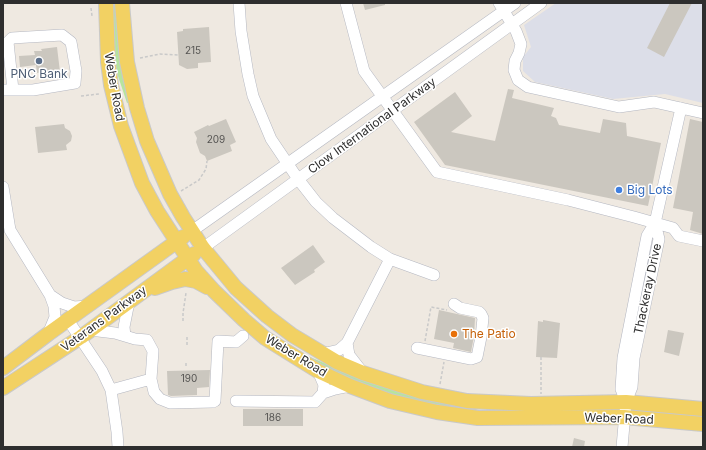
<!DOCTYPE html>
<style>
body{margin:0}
#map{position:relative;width:706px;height:450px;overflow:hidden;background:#efe9e1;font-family:Inter,sans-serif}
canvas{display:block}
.frame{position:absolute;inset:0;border:4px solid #2e2e2e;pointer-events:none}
</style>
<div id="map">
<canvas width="706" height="450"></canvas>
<div class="frame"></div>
</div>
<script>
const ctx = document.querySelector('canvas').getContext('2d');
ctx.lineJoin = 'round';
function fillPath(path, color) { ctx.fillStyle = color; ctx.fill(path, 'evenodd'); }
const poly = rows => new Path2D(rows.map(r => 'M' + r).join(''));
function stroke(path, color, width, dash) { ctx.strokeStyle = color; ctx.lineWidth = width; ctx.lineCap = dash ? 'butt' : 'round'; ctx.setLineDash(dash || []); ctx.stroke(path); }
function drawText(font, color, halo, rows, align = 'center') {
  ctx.font = font + ' Inter,sans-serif'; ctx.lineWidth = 3; ctx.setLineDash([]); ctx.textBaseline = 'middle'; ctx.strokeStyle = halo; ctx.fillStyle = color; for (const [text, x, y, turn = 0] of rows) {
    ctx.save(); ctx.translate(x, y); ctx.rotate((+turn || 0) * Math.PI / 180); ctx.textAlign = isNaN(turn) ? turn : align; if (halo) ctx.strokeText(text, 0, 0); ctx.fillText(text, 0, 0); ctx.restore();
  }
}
fillPath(poly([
 [556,3,703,3,703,103,665,94,613,99,535,82,523,71,523,57,531,47,524,25]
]), '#dcdee8');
fillPath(poly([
 [111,3,118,3,130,102,127,103,112,58],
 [310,357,336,368,475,408,475,409,451,409,378,391,308,359]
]), '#b6e59e');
fillPath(poly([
 [363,3,385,3,385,5,365,10],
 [670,3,692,3,664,57,647,48],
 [209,27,211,62,198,63,198,68,187,69,179,65,177,32,183,31,183,29],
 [57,47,60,72,44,73,44,72,37,73,36,65,20,67,19,56,35,55,34,51,42,51,41,49],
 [508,89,514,90,512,98,554,108,551,116,556,118,559,125,600,133,603,119,626,123,627,136,661,143,648,206,445,165,414,122,455,92,472,116,451,132,495,141],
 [226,119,236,142,230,145,232,151,207,161,205,156,200,153,196,142,197,138,194,132,208,125,209,126],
 [690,119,703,122,703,234,690,230,693,212,673,208],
 [64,124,65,128,70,131,72,136,71,141,66,145,67,150,38,153,35,127],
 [313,245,325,262,314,270,315,272,295,285,281,268],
 [439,310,475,318,474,336,471,352,453,348,454,343,434,339],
 [543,320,560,323,557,358,536,357,538,321,543,322],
 [668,330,684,333,679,356,664,352],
 [210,370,209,387,197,388,197,395,171,396,168,395,167,371],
 [243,409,303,409,303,426,243,426],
 [574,438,585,441,584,447,572,447]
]), '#cbc7bf');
const minor = poly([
 [239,3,241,31,248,74,253,96,271,139,298,179,316,202,333,218,371,247,390,259,434,275],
 [346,3,364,71,437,172,568,200,634,217,673,228,679,236,703,241],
 [499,3,516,31,521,44,519,53,515,61,514,70,518,80,528,87,619,107,654,102,703,113],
 [3,90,33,90,75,83,76,71,71,42,62,35,12,38,8,42,13,90],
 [3,187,10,230,50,295,54,306,55,317,48,334],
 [192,231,515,3],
 [203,248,541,3],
 [50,295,62,303,74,307,88,306],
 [68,320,102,371,111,390,117,432,118,447],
 [90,330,115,333,125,336,124,327,129,302],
 [125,336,135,339,147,340,153,351,151,379,154,392,160,399,170,403,213,402,215,401,218,341,236,342,243,336],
 [347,343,390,259],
 [417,348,471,359,477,357,481,337,483,318,481,314,479,312,460,308,454,304],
 [320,351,326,353,339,350,347,343,349,355,363,373],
 [318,371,324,385,323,393,335,389,350,386],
 [111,390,151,379],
 [236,401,315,402,323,393],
 [626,402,621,389,623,358,647,236,655,223],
 [622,447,626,402,632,387,634,358,659,239,655,223,681,108]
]);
const major = poly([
 [106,3,108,62,111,85,121,126,142,183,157,211,196,271,214,291,244,320,265,338,318,371,350,386,390,401,437,412,478,418,624,417,703,424],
 [122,3,127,62,137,108,147,141,170,194,183,217,203,248,236,288,267,316,292,335,337,362,363,373,422,392,467,401,531,404,626,402,703,409],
 [155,288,172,282,185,279,196,281,207,287],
 [3,368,48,334,183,237],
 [3,388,81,337,194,254]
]);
stroke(minor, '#b4b7c1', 12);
stroke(major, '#c9c9c9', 16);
stroke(poly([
 [91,8,92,16],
 [140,58,160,54,178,55],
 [81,96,99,94],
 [181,191,199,180,206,169,207,161],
 [183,321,183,313,186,293],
 [187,337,187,347],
 [425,341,431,307,447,310],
 [541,357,541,394],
 [186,366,186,362],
 [440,384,444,362]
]), '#c9c9c9', 1.5, [3, 2]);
stroke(minor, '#fff', 11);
stroke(major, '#f2d163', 14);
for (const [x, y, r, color] of [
 [39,61,4,"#5c6f8a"],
 [619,190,4,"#3f7fe0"],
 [454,334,4,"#e8710a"]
]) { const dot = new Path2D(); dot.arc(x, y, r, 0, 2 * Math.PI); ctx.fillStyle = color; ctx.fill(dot); stroke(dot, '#fff', 1.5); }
drawText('10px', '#555452', null, [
 ["215",193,51],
 ["209",216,140],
 ["190",189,379],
 ["186",273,418]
]);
drawText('12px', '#4e5e75', '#fff', [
 ["PNC Bank",39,74]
]);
drawText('12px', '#2e2e2e', '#fff', [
 ["Weber Road",114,87,80],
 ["Clow International Parkway",372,126,-36],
 ["Thackeray Drive",648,289,-78],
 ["Veterans Parkway",104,319,-36],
 ["Weber Road",296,356,31],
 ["Weber Road",619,419,2]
]);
drawText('12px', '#366cbe', '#fff', [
 ["Big Lots",627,190]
], 'left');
drawText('12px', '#c56008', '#fff', [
 ["The Patio",462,334]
], 'left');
</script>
